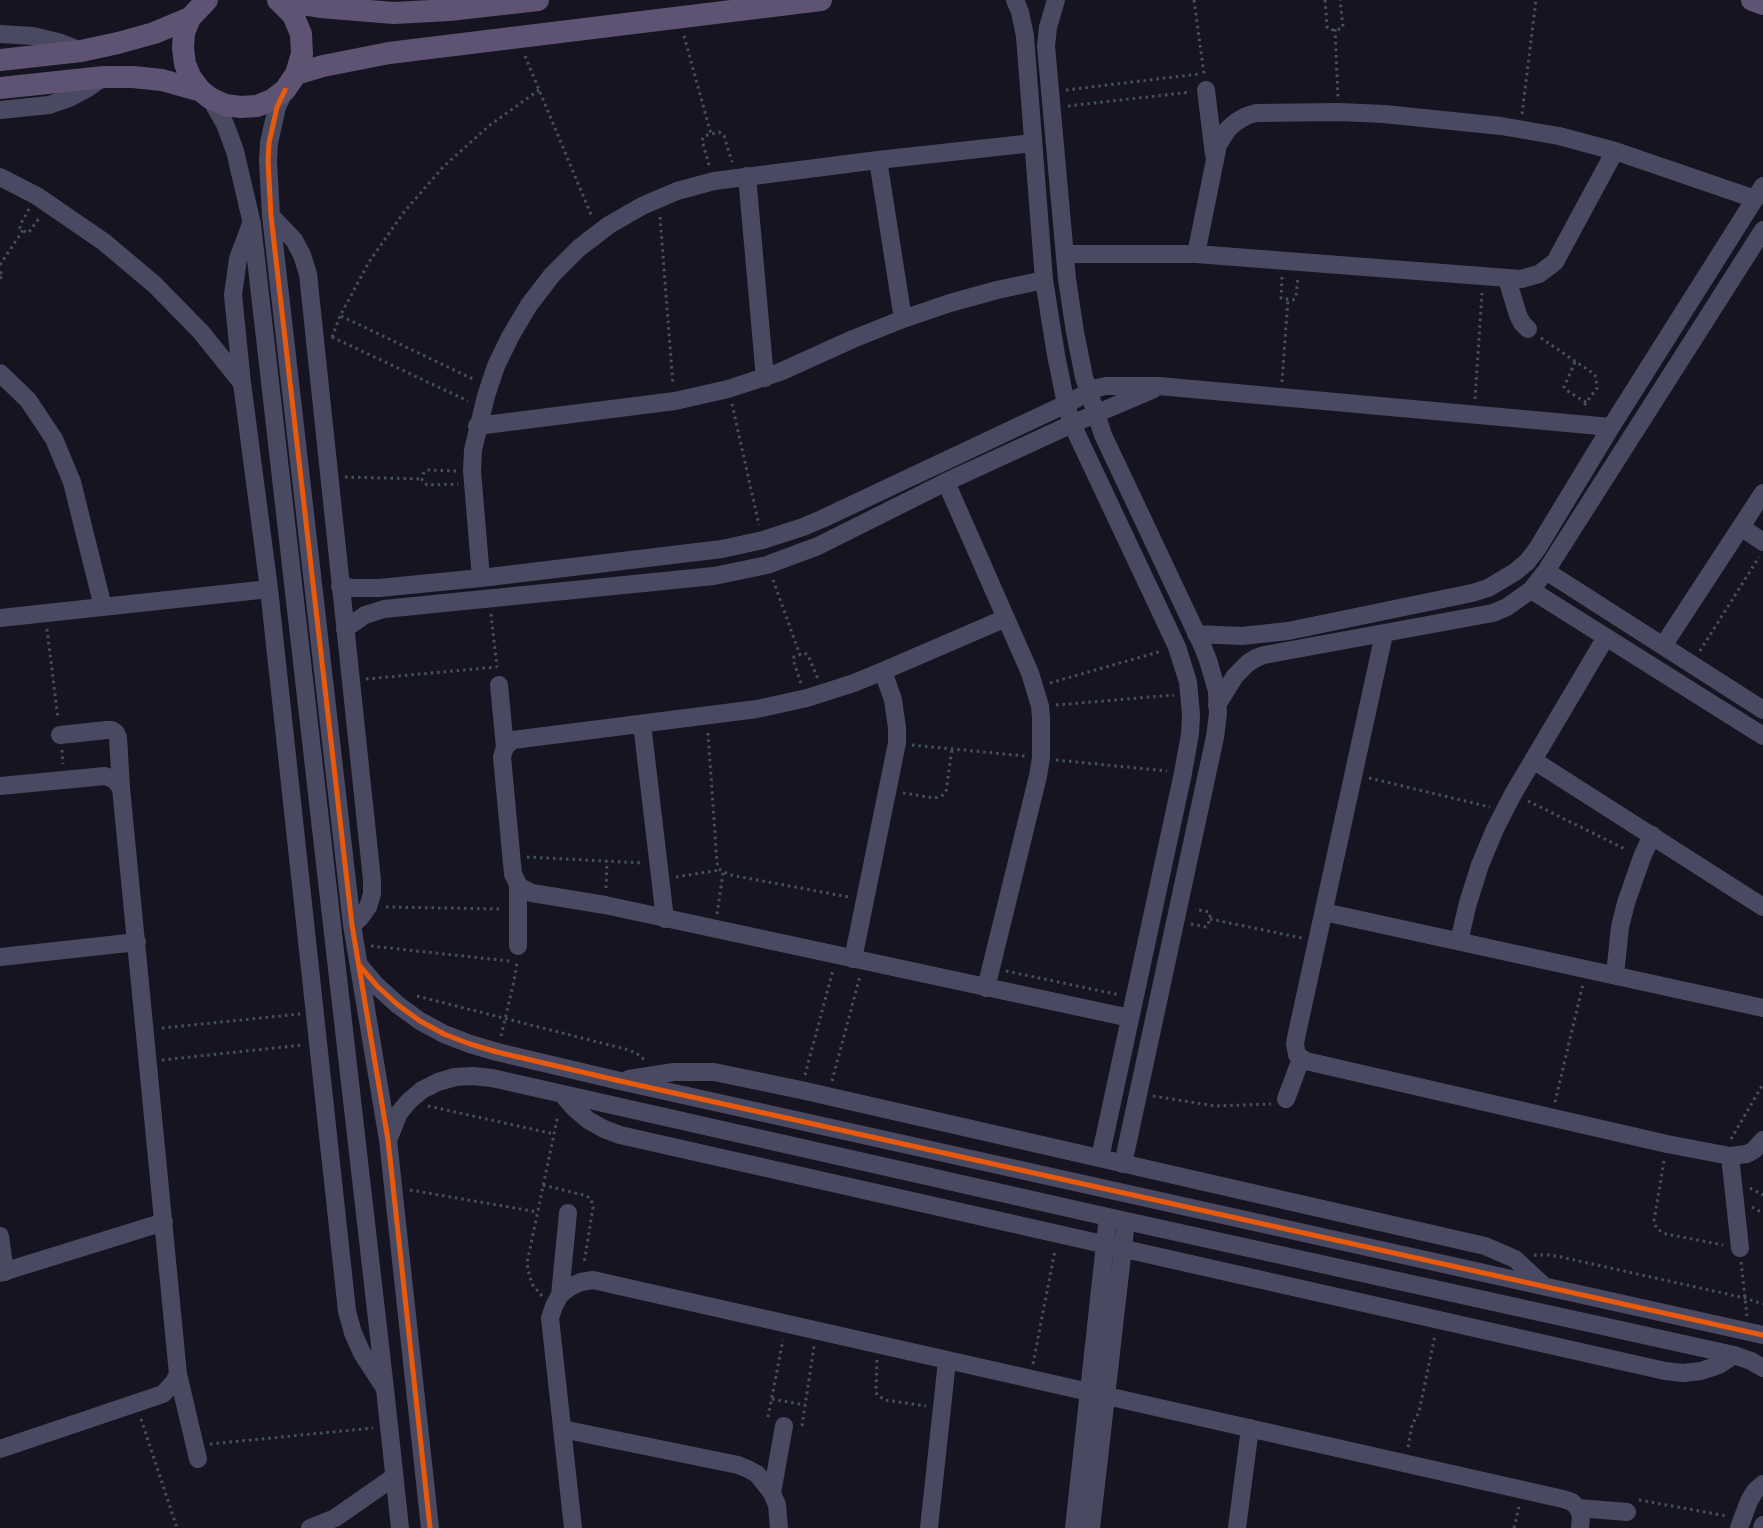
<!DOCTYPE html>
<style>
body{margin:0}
canvas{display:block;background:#161421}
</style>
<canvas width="1763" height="1528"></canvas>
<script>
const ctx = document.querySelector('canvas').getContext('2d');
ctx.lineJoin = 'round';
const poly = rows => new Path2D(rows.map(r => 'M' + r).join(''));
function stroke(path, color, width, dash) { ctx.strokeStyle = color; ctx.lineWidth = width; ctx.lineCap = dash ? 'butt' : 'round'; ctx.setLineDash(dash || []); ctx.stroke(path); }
stroke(poly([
 [1194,0,1204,74],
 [1325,0,1327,27,1330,30,1340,29,1343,27,1340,0],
 [1335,29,1338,97],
 [684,36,711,134],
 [525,56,592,217],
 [1066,90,1199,74],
 [1068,106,1191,92],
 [1522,114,1536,0],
 [709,165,702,140,704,136,719,132,724,136,732,162],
 [29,209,20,225,20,228,27,233,29,232,40,217],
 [660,217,673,385],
 [0,265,23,230],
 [0,272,3,274,0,279],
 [1282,277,1281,298,1293,300,1296,297,1298,277],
 [341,316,475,380],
 [332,337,340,316,369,262,404,212,444,166,490,125,539,90],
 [332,337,468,401],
 [1541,338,1594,374,1596,377,1597,388,1583,407],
 [1575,362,1564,387,1566,390,1587,403],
 [1282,382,1288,299],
 [1475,399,1482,293],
 [732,404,759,525],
 [456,471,427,470,423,474,422,480,427,485,458,484],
 [345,477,422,479],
 [773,580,800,655],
 [491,614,497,667],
 [47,629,58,719],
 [1700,651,1759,557],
 [366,679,497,667],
 [801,683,793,660,794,657,804,653,808,655,818,679],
 [1050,683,1162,651],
 [1056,705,1174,695],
 [708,733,717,863,720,870,730,875,849,897],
 [912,745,1025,756],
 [62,750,63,764],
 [1056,760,1167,771],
 [1369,778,1490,807],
 [903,793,935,798,943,795,946,791,952,749],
 [1528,801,1627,850],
 [527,857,643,863],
 [676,877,720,870],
 [606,888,607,861],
 [386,907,502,909],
 [717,914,723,873],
 [1210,919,1302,938],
 [1191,924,1206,927,1208,925,1210,916,1209,912,1195,909],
 [371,946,509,961],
 [1006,971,1120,995],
 [417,996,629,1050,636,1053,645,1060],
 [162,1028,300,1014],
 [501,1036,514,981,517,962],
 [162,1060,303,1045],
 [805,1075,833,970],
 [832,1081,860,976],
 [1153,1096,1215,1106,1271,1104],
 [1555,1102,1583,984],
 [428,1106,554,1134],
 [1731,1139,1763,1084],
 [1664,1161,1654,1221,1657,1229,1666,1234,1723,1245],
 [543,1185,587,1196,591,1199,593,1207,584,1264],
 [1750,1188,1763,1195],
 [410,1190,538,1212],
 [1752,1207,1763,1213],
 [1534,1255,1549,1255,1561,1257,1745,1298,1763,1304],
 [1741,1262,1747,1316],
 [542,1296,532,1284,528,1270,527,1263,558,1115],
 [877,1360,876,1391,877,1395,885,1400,926,1406],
 [1033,1364,1055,1250],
 [772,1399,805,1405],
 [768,1417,783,1340],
 [141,1419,177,1528],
 [802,1426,814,1346],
 [210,1444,373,1428],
 [1408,1447,1412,1425,1419,1412,1435,1335],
 [1639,1500,1727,1516],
 [1514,1528,1519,1507]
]), '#44505f', 3, [2.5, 4]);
stroke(poly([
 [1015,0,1020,12,1025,36,1044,280,1056,355,1066,404,1072,424,1177,647,1188,682,1191,714,1190,734,1183,773,1100,1158],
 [1056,0,1048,27,1046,46,1067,279,1075,332,1084,377,1103,435,1202,645,1208,660,1217,691,1218,714,1215,737,1123,1164],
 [0,34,33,36,58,42,81,51],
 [285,90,277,107,269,143,268,161,271,216,352,925,388,1140,430,1528],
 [1206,90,1214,155],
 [210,98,225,124,235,151,252,224,385,1389,400,1528],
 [0,110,49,105,69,98,88,88,102,78],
 [878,160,903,319],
 [747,176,765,378],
 [0,177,37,196,104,242,155,285,201,332,242,383],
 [271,216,294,240,302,255,308,274,372,880,372,894,368,907,360,918,352,925],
 [251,224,238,259,233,295,242,383,269,589,347,1311,353,1333,362,1353,384,1387],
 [1065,254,1196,254,1521,279,1539,274,1555,262,1615,151],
 [1196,254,1218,145,1228,129,1236,122,1246,116,1256,113,1339,112,1384,114,1501,126,1559,136,1615,151,1755,199],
 [1507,279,1518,315,1522,323,1528,329],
 [0,373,28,400,54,439,72,482,103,607],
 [477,426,675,401,728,389,780,372,853,339,903,319,950,303,997,290,1044,280],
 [946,482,1030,673,1040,706,1041,718,1041,758,1038,776,986,988],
 [1741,527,1763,542],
 [1546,571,1763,710],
 [481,578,472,471,473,450,486,396,496,366,510,337,529,305,552,275,579,248,609,225,642,206,677,191,714,181,878,160,1033,143],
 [340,586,353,588,379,588,481,578,722,549,763,540,803,527,822,519,1066,404,1097,388,1106,386,1159,386,1611,427],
 [1531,590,1763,736],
 [0,618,269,589],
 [1006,618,883,671,854,683,807,698,757,709,513,740,505,747,502,757,513,874,518,884,522,888,532,893,605,905,1130,1018],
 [345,629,365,615,384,609,714,576,767,565,818,546,946,482,1072,424,1154,389],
 [1196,634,1242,636,1288,631,1472,593,1488,588,1515,572,1527,562,1537,549,1611,427,1763,186],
 [1384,634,1296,1038,1295,1044,1297,1055,1306,1061,1667,1144,1730,1156,1747,1154,1754,1150,1763,1140],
 [1663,646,1763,493],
 [499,685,505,747],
 [1217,705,1235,676,1248,663,1256,658,1264,655,1493,613,1507,607,1531,590,1546,571,1763,230],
 [642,724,665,919],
 [60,735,107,730,112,730,116,733,118,737,121,788],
 [1533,760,1763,907],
 [0,786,105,776,115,780,121,788,178,1374,174,1382,163,1394,0,1449],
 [518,884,518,946],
 [1324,912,1763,1008],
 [1459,941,1468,903,1480,865,1495,829,1513,794,1606,637],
 [0,957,137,942],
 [853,959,897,743,897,728,893,700,883,671],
 [359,965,377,986,398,1005,420,1021,444,1034,470,1044,497,1052,620,1081,1763,1335],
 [1615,975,1620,927,1626,903,1642,857,1652,835],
 [629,1079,674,1072,714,1072,801,1090,1485,1246,1515,1259,1543,1285],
 [562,1094,574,1108,588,1120,604,1129,620,1135,1665,1371,1683,1373,1701,1371,1719,1365,1734,1355],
 [1286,1099,1301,1059],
 [388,1140,399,1113,409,1101,422,1090,438,1082,455,1077,473,1076,492,1078,1108,1217,1734,1355,1751,1361,1763,1368],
 [1730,1156,1740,1248],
 [0,1236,5,1272],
 [0,1273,164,1222],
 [560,1295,568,1213],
 [178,1374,198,1459],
 [562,1429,738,1465,748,1469,757,1474,772,1493,777,1505,779,1528],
 [772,1493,784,1426],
 [1578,1508,1627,1512],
 [310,1528,335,1518,394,1477],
 [573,1528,550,1318,554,1306,560,1295,570,1287,581,1282,593,1280,1563,1499,1572,1502,1578,1508,1581,1516,1580,1528],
 [929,1528,947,1361],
 [1074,1528,1108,1217],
 [1091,1528,1126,1221],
 [1237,1528,1250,1428],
 [1739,1528,1749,1501,1755,1491,1763,1484],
 [1762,1528,1763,1525]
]), '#4a4962', 18);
stroke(poly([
 [207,0,190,18,184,33,183,48,185,64,191,78,201,91,210,98,225,105,241,107,257,106,272,100,285,90,296,74,302,54,301,34,293,15,278,0],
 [278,0,320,7,394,13,449,10,538,0],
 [1752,0,1763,4],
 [0,60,81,51,118,43,154,33,190,18],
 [296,74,323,66,389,53,821,0],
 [0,88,104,77,133,77,162,80,201,91]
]), '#5e5373', 22);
stroke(poly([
 [285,90,277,107,269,143,268,161,271,216,352,925,388,1140,430,1528],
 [359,965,377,986,398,1005,420,1021,444,1034,470,1044,497,1052,620,1081,1763,1335]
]), '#e8590c', 5);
</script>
